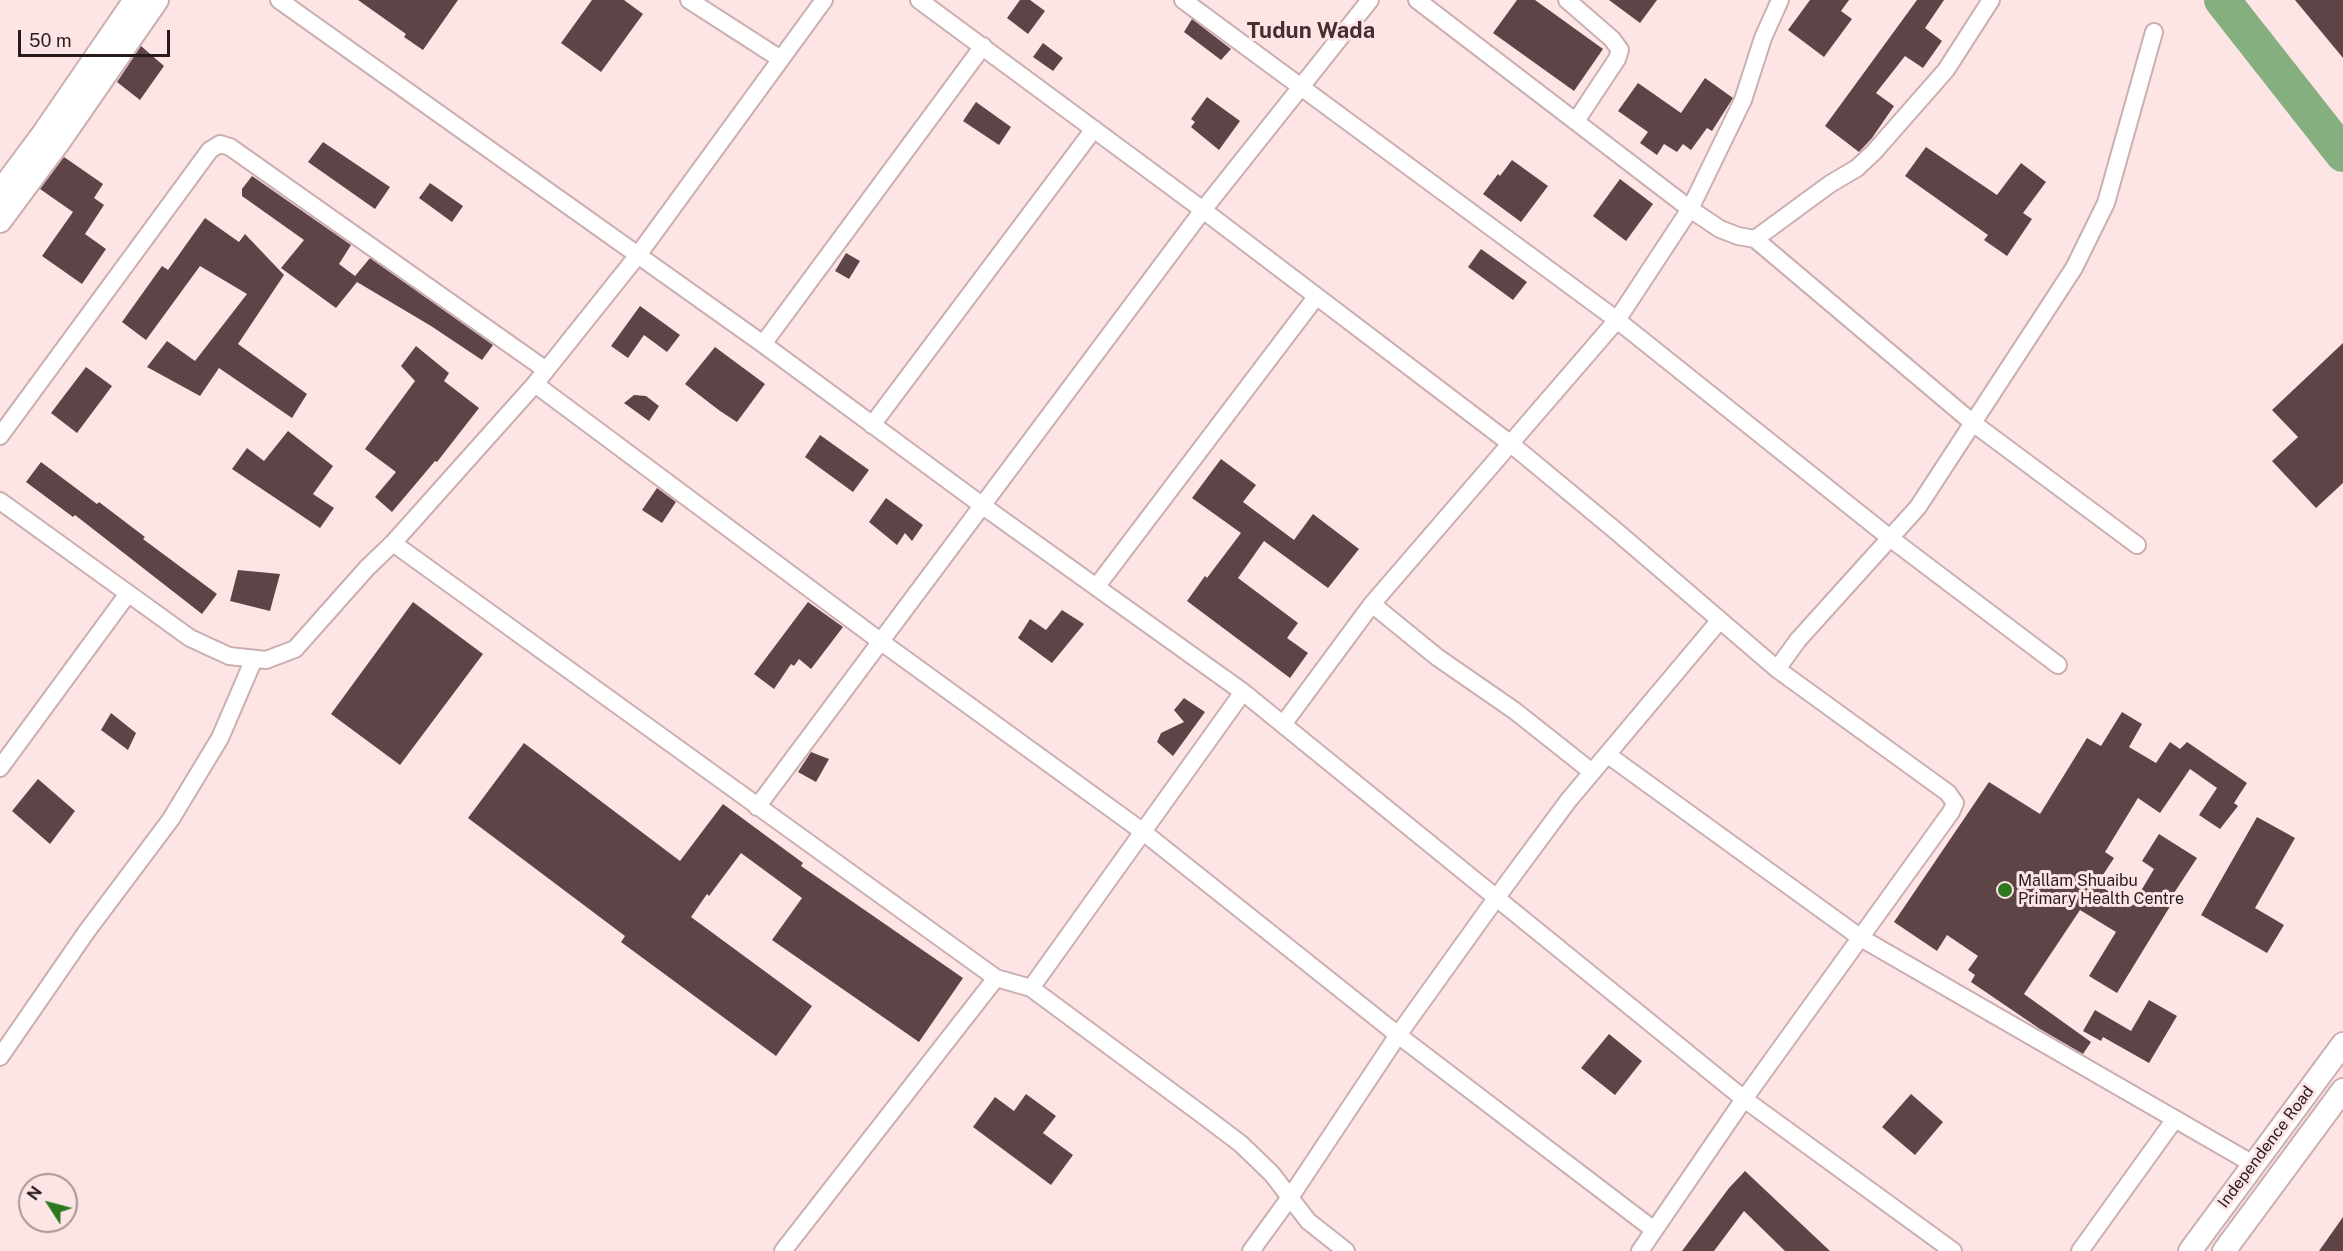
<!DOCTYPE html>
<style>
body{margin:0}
#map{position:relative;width:2343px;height:1251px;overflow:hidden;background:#fde5e6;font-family:"Public Sans",sans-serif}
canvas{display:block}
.north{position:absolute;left:18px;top:1173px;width:60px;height:60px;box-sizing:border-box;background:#fde5e6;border:2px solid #a79596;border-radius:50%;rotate:306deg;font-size:16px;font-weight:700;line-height:24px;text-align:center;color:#271c1d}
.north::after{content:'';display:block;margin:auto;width:21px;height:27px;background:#2c781f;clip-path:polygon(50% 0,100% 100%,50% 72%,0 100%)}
.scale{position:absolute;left:18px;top:30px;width:152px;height:27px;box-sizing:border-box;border:3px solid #271c1d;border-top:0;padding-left:8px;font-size:18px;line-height:21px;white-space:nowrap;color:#271c1d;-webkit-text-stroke:4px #fde5e6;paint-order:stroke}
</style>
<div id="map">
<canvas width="2343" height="1251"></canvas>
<div class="north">N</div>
<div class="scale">50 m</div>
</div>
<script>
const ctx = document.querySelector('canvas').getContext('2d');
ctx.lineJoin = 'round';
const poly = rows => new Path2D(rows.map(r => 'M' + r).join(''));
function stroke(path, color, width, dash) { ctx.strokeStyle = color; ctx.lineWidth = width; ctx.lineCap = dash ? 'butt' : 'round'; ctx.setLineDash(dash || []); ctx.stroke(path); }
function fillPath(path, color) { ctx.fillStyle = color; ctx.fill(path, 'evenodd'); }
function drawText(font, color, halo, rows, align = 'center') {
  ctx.font = font + ' "Public Sans",sans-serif'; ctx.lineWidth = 6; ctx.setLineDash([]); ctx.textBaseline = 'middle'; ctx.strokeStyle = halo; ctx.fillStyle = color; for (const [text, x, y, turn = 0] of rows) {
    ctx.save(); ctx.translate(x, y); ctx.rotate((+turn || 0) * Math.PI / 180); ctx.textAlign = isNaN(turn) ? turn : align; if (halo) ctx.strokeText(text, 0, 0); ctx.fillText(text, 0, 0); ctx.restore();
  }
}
stroke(poly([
 [2222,0,2343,154]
]), '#86af80', 36);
fillPath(poly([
 [358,0,458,0,423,50,404,37,406,34],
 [592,0,624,0,643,14,601,72,561,43],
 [1020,0,1030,0,1045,11,1028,34,1007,18],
 [1517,0,1535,0,1603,49,1574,91,1493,33],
 [1609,0,1657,0,1640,23],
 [1810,0,1849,0,1841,11,1852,19,1824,57,1788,30],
 [1917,0,1944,0,1925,28,1942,41,1923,68,1905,56,1876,93,1894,106,1872,138,1859,152,1825,126],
 [2295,0,2343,0,2343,58],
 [1192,19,1231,49,1221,60,1184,32],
 [1043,43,1063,58,1053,71,1033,57],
 [141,46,164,66,140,100,117,82],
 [1705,78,1733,98,1712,131,1707,128,1691,150,1683,144,1677,152,1664,144,1657,155,1640,143,1648,132,1618,111,1638,83,1681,113],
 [1207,97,1240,121,1219,150,1191,127,1195,122,1191,119],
 [976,102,1011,127,999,145,963,121],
 [323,142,390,187,375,209,308,162],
 [1926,147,1997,195,2021,163,2046,182,2023,213,2032,219,2007,256,1984,240,1988,235,1905,176],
 [64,157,103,184,94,198,104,205,85,234,106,249,82,284,42,256,73,212,40,189],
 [1512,160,1548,186,1521,222,1483,194,1498,174,1500,176],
 [252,176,351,245,339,264,355,276,370,258,493,345,482,360,431,326,357,282,336,308,281,268,304,240,242,196,242,189],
 [1620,179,1653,204,1626,241,1593,216],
 [430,183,463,206,452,222,419,198],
 [205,218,239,242,245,234,284,275,238,344,307,394,292,418,219,368,200,396,147,367,167,341,195,361,247,294,200,266,146,340,122,322,162,266,168,270],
 [1481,249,1527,282,1513,300,1468,267],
 [846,253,860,261,849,279,835,271],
 [640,306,680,335,667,352,644,335,628,358,611,346],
 [2343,343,2343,483,2316,508,2272,461,2298,437,2272,410],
 [416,346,449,373,444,381,479,408,437,462,435,461,392,512,375,497,396,472,365,449,415,381,401,366],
 [715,347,765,384,737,422,720,411,685,384],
 [86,367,112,386,77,433,51,413],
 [634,395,646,396,659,406,649,421,624,403],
 [288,431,333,466,313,494,334,508,320,528,232,469,247,448,264,461],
 [820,435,869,470,853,492,805,457],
 [1221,459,1256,485,1243,502,1294,540,1313,514,1359,549,1328,588,1264,541,1238,578,1298,623,1287,638,1308,653,1290,678,1187,601,1205,576,1207,578,1241,533,1192,498],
 [41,462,97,504,99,502,145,537,143,539,217,594,202,614,75,515,73,517,26,482],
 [657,488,676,502,662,523,642,510],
 [886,498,923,525,912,541,905,533,897,545,869,522],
 [238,570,280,574,270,611,230,601],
 [413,602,483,654,400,765,331,714],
 [808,602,843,627,811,669,799,659,794,666,791,664,774,689,754,674],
 [1062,610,1084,624,1052,663,1018,638,1030,619,1046,630],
 [1184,698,1205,712,1173,756,1157,742,1161,733,1184,722,1174,710],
 [2122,712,2142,724,2129,747,2156,763,2170,742,2180,749,2187,742,2247,783,2234,803,2238,806,2220,829,2199,815,2217,788,2190,769,2160,813,2138,798,2105,852,2114,858,2097,884,2132,906,2154,869,2142,861,2159,834,2197,858,2174,893,2177,895,2117,993,2089,976,2116,932,2080,910,2024,994,2091,1042,2083,1054,2040,1029,1971,982,1975,975,1968,970,1978,956,1947,935,1937,951,1894,922,1989,782,2040,814,2087,738,2101,746],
 [111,713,136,733,128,750,101,730],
 [524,743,680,861,723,804,803,863,801,866,963,978,919,1042,772,940,802,898,741,853,709,896,707,894,691,917,812,1006,776,1056,621,942,625,936,468,818],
 [811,752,829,759,816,782,798,772],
 [38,779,75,811,50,844,12,811],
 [2257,817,2295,838,2255,908,2284,925,2267,953,2201,915],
 [2149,1000,2177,1016,2149,1063,2103,1037,2101,1041,2083,1031,2095,1010,2131,1031],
 [1609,1034,1642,1061,1615,1095,1581,1068],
 [1026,1094,1056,1116,1043,1133,1073,1155,1051,1185,973,1127,995,1097,1014,1111],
 [1911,1094,1943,1122,1915,1155,1882,1127],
 [1745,1171,1830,1251,1785,1251,1744,1211,1714,1251,1682,1251,1729,1188],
 [2343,1217,2343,1251,2319,1251]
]), '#5d4547');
const street = poly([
 [279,0,763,344,983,506,1243,692,1744,1099,1953,1251],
 [689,0,779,58],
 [919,0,1203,210,1511,444,1616,531,1777,669,1948,793,1955,803,1951,812,1744,1099,1640,1251],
 [1183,0,1617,320,1890,538,2058,665],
 [1417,0,1690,209,1720,229,1738,236,1755,239,1973,423,2137,545],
 [1567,0,1612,39,1620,50,1617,59,1576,121],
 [1755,239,1830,184,1857,168,1874,152,1946,70,1991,0],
 [763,344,983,46],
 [535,384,880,641,1142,831,1398,1035,1654,1230],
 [872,425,1094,129],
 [0,436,210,150,220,144,230,147,546,370],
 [0,501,190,638,229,656,266,660,295,649,367,568,393,543,535,384,638,255,824,0],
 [393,543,996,978,1031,988,1204,1116,1241,1144,1272,1174,1308,1221,1346,1251],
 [1097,586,1316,297],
 [1372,604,1437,657,1515,711,1592,772],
 [1777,669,1798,640,1918,507,2074,268,2106,203,2154,32],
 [1284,723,1372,604,1617,320,1690,209,1743,100,1763,38,1780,0],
 [1608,755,1861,938,2253,1164],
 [0,768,127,595],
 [757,807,1203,210,1370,0],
 [1031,988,1243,692],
 [0,1057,87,931,171,819,220,738,254,659],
 [783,1251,996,978],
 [1251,1251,1291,1196,1398,1035,1497,897,1568,801,1720,620],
 [2080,1251,2175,1119]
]);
const secondary = poly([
 [0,192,43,134,135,0],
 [0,221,58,143,157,0],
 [2190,1251,2343,1044],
 [2224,1251,2343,1090]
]);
stroke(street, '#cbaeb0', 20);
stroke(secondary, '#cbaeb0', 26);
stroke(street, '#fff', 16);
stroke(secondary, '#fff', 22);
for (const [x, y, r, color] of [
 [2005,890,8,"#2c781f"]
]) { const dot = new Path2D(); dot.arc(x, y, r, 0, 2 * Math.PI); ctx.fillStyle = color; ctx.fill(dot); stroke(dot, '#fde5e6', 2); }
drawText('16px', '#271c1d', '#fde5e6', [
 ["Mallam Shuaibu",2018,881],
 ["Primary Health Centre",2018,899]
], 'left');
drawText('16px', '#271c1d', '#fde5e6', [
 ["Independence Road",2266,1147,-53]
]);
drawText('bold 22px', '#452e30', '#fde5e6', [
 ["Tudun Wada",1311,31]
]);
</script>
